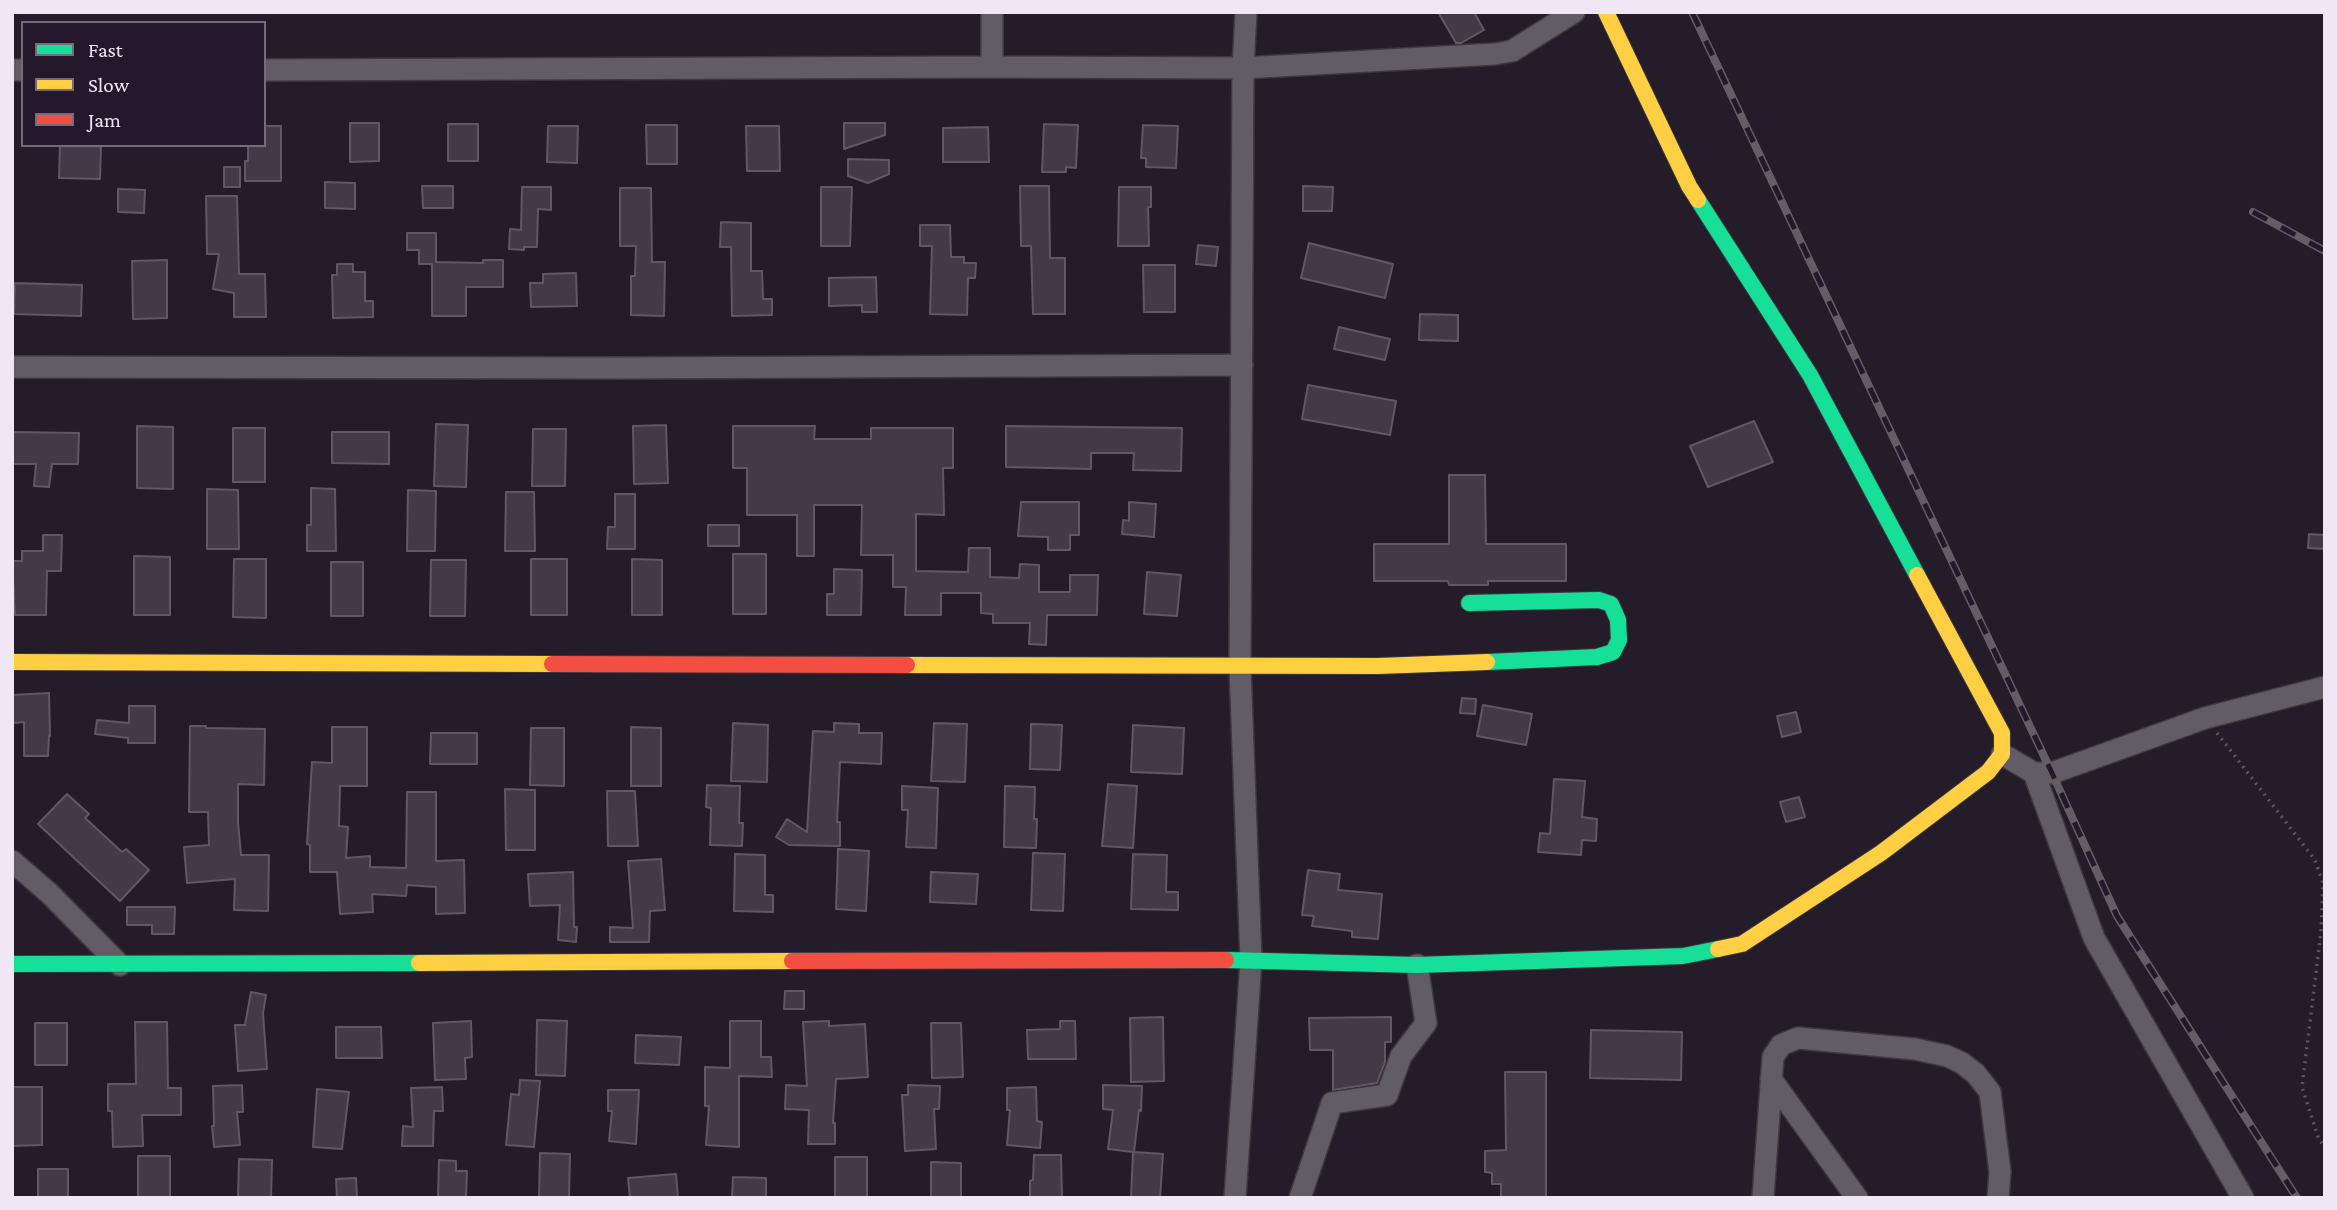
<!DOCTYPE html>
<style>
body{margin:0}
#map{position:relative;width:2337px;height:1210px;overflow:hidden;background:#241c28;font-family:"Crimson Pro",serif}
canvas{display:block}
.frame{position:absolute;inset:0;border:14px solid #f0e7f5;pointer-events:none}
.legend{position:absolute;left:21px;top:21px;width:245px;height:126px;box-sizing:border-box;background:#25182c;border:2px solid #766b7c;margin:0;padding:9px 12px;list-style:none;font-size:21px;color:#f0e7f5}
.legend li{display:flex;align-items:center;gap:14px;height:35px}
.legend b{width:35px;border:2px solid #766b7c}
</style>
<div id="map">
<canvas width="2337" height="1210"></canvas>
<div class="frame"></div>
<ul class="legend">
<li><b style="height:9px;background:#16e098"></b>Fast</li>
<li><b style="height:9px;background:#ffcf43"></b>Slow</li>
<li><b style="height:9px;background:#f24e42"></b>Jam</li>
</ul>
</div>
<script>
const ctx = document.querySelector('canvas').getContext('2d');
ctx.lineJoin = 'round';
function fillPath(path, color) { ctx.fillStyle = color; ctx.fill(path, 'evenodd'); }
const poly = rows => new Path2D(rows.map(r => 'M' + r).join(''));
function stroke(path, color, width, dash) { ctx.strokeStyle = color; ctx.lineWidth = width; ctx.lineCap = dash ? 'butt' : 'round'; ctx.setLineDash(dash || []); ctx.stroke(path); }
const building = poly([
 [1438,12,1474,12,1484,30,1461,43,1456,43,1438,12],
 [350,123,379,123,379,161,350,162,350,123],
 [844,123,885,123,885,135,844,149,844,123],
 [448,124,478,124,478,161,448,161,448,124],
 [1044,124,1078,125,1076,168,1066,167,1066,172,1042,172,1044,124],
 [646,125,677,125,677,164,647,164,646,125],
 [1143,125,1178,126,1176,168,1146,167,1146,158,1141,158,1143,125],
 [264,126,281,126,281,181,245,181,245,161,248,161,248,145,264,145,264,126],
 [548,126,578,126,577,163,547,162,548,126],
 [746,126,779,126,780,171,747,171,746,126],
 [988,127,989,162,943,162,943,128,988,127],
 [60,145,101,145,100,179,59,178,60,145],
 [848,159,889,160,889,174,868,183,848,176,848,159],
 [224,167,240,167,240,187,224,187,224,167],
 [325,182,355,183,355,209,325,208,325,182],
 [422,186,453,186,453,208,423,208,422,186],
 [1020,186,1049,186,1050,258,1065,258,1065,314,1033,314,1031,246,1021,246,1020,186],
 [1303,186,1333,187,1332,211,1303,211,1303,186],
 [522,187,551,187,551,210,538,209,537,247,524,247,524,250,509,249,510,229,521,230,522,187],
 [821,187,852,187,850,246,821,246,821,187],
 [1119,187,1151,187,1151,207,1148,207,1149,246,1118,246,1119,187],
 [620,188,651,188,652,262,665,262,664,316,631,315,631,276,635,276,636,246,620,246,620,188],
 [118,189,145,190,144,213,118,212,118,189],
 [206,196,237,196,239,274,265,274,266,317,234,317,234,293,213,289,219,254,207,254,206,196],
 [721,222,751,223,751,271,762,271,763,299,772,299,772,315,732,316,731,247,720,247,721,222],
 [920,225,950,225,951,257,964,257,964,263,976,263,975,278,968,278,967,315,930,314,932,246,920,246,920,225],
 [407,233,436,233,436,262,483,263,483,260,503,260,503,287,466,287,466,316,432,316,432,264,419,264,419,250,407,250,407,233],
 [1309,243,1393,264,1385,298,1301,278,1309,243],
 [1198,245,1218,247,1216,266,1196,264,1198,245],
 [167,260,167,318,133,319,132,261,167,260],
 [337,264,353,264,353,272,365,272,365,301,373,301,373,317,333,318,332,275,337,275,337,264],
 [1143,265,1175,265,1175,312,1144,312,1143,265],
 [576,273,577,306,531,307,530,283,543,283,543,274,576,273],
 [876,277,877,312,862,312,862,305,829,306,829,278,876,277],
 [15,283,82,285,81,316,14,314,15,283],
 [1420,314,1458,315,1458,341,1419,340,1420,314],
 [1339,327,1390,339,1385,360,1334,349,1339,327],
 [1308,385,1396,401,1390,435,1302,419,1308,385],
 [1754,421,1773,462,1708,487,1690,446,1754,421],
 [436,424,468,425,466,487,434,486,436,424],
 [666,425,668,483,634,484,633,426,666,425],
 [137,426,173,427,173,489,137,488,137,426],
 [733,426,815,426,814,439,871,439,871,428,953,428,953,468,943,468,944,515,916,514,916,571,968,572,969,548,990,548,990,577,1019,578,1020,564,1039,565,1039,592,1070,592,1070,575,1098,575,1097,615,1047,615,1046,645,1029,644,1030,623,993,623,993,614,981,613,981,593,941,593,941,615,905,615,906,587,893,587,893,555,861,555,862,505,814,505,814,556,797,556,797,515,747,515,747,468,733,468,733,426],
 [1006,426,1182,428,1181,471,1133,470,1134,453,1091,453,1091,469,1006,467,1006,426],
 [233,428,265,428,265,482,233,482,233,428],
 [533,429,566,429,565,486,532,486,533,429],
 [12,432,79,433,78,464,52,464,49,487,34,486,36,464,12,464,12,432],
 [332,432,389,432,389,464,332,463,332,432],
 [1449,475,1485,475,1486,544,1566,544,1566,581,1488,581,1488,585,1449,585,1448,581,1374,581,1374,544,1449,544,1449,475],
 [311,488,335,489,336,551,307,551,307,525,311,525,311,488],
 [207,489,238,490,239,549,207,549,207,489],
 [408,490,436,491,435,551,407,551,408,490],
 [506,492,534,492,535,551,505,551,506,492],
 [615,494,635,494,635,549,607,549,608,527,615,527,615,494],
 [1021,502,1079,502,1079,535,1070,535,1070,550,1048,550,1048,537,1018,536,1021,502],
 [1129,502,1156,504,1154,537,1122,534,1123,520,1129,521,1129,502],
 [708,525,739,525,739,546,708,546,708,525],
 [2309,534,2325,535,2325,549,2308,548,2309,534],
 [43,535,62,535,61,571,47,571,46,615,15,615,12,561,22,561,22,551,43,551,43,535],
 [733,554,766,554,766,614,733,614,733,554],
 [134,556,170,557,170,615,134,615,134,556],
 [234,559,266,559,266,618,233,617,234,559],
 [531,559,567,559,567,615,531,615,531,559],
 [632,559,662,560,662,615,632,615,632,559],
 [431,560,466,560,465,616,430,616,431,560],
 [331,562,363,562,363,616,331,616,331,562],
 [834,569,862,570,861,615,827,615,827,594,834,594,834,569],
 [1147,572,1181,575,1177,616,1144,614,1147,572],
 [49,693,50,736,49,736,48,756,24,756,24,722,12,723,12,695,49,693],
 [1462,698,1476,699,1475,714,1460,713,1462,698],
 [1483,705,1532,714,1526,745,1477,736,1483,705],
 [129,706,155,706,155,743,128,743,128,738,95,734,97,720,129,723,129,706],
 [1796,712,1801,732,1782,737,1777,716,1796,712],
 [733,723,768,725,767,782,731,781,733,723],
 [834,723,859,724,859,733,882,733,881,764,840,762,837,822,840,822,840,846,789,845,776,837,787,819,807,832,813,731,834,732,834,723],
 [934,723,967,724,965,782,931,781,934,723],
 [1031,724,1062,725,1060,770,1030,769,1031,724],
 [1133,725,1184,728,1182,774,1131,772,1133,725],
 [190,726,206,726,206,728,265,729,264,785,238,784,238,822,241,855,269,855,268,911,234,910,235,879,187,883,184,847,209,845,208,812,189,812,190,726],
 [332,727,367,727,367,786,340,786,339,826,348,827,346,858,370,856,370,867,406,868,407,792,436,792,436,861,464,860,465,913,436,914,436,887,407,885,406,896,372,894,373,912,340,914,337,872,310,872,310,845,307,844,312,762,332,763,332,727],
 [631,727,661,728,661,786,631,786,631,727],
 [531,728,564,728,564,786,530,785,531,728],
 [431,733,477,733,477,764,430,764,431,733],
 [1554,779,1585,781,1582,817,1597,819,1596,841,1582,840,1581,855,1538,852,1540,833,1550,834,1554,779],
 [1108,784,1137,786,1133,848,1102,846,1108,784],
 [707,785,740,786,739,823,743,823,742,846,710,845,711,808,706,807,707,785],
 [902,786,938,788,936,848,906,847,908,810,902,810,902,786],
 [1005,786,1035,787,1034,819,1037,819,1036,848,1004,847,1005,786],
 [505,789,535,790,535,850,506,850,505,789],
 [607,791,635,791,638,846,608,846,607,791],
 [67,794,89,814,85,818,122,852,126,849,149,870,120,901,38,824,67,794],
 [1799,797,1805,817,1786,822,1780,802,1799,797],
 [838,849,869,851,866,911,836,909,838,849],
 [1033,853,1065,854,1063,911,1031,910,1033,853],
 [735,854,765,855,765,895,773,895,773,912,734,911,735,854],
 [1133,854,1167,855,1166,892,1178,892,1178,910,1131,909,1133,854],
 [661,859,665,910,650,911,649,942,610,942,610,927,633,928,628,861,661,859],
 [1308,870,1340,874,1338,890,1382,894,1378,939,1352,937,1352,931,1312,926,1314,916,1302,915,1308,870],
 [573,872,574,927,577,927,576,942,558,940,560,905,530,906,528,874,573,872],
 [931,872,978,874,976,904,930,902,931,872],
 [127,907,175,907,174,934,152,934,152,925,127,925,127,907],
 [785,991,804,991,804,1009,784,1009,785,991],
 [251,992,266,995,263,1013,267,1069,238,1071,235,1025,245,1025,251,992],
 [1163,1017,1164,1081,1131,1082,1130,1018,1163,1017],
 [1391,1017,1391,1042,1385,1042,1385,1062,1377,1083,1333,1090,1333,1050,1310,1050,1309,1018,1391,1017],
 [537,1020,567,1021,565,1076,536,1075,537,1020],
 [471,1021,472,1057,465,1058,466,1079,435,1080,433,1023,471,1021],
 [730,1021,761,1021,761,1057,771,1057,772,1077,739,1076,739,1147,706,1145,709,1106,705,1106,705,1067,730,1068,730,1021],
 [829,1021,829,1026,865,1024,868,1077,836,1079,833,1123,835,1123,835,1144,808,1144,809,1110,785,1109,786,1085,807,1086,803,1022,829,1021],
 [1060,1021,1075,1021,1076,1059,1028,1059,1027,1030,1060,1029,1060,1021],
 [135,1022,167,1022,168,1088,181,1088,181,1115,142,1115,143,1146,113,1147,112,1111,108,1111,108,1084,136,1084,135,1022],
 [35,1023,67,1023,67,1065,35,1065,35,1023],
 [931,1023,961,1023,963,1077,932,1078,931,1023],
 [336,1027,381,1027,382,1058,336,1058,336,1027],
 [1591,1030,1682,1032,1681,1080,1590,1078,1591,1030],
 [636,1035,681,1037,679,1065,635,1063,636,1035],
 [1505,1072,1546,1072,1546,1197,1501,1197,1501,1184,1492,1184,1492,1173,1485,1172,1485,1151,1506,1150,1505,1072],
 [520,1080,540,1081,534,1147,506,1145,511,1094,519,1095,520,1080],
 [242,1085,243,1112,237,1112,240,1145,214,1147,212,1126,214,1126,213,1086,242,1085],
 [908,1085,940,1086,939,1109,934,1109,936,1149,905,1151,902,1095,908,1095,908,1085],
 [1103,1085,1142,1086,1141,1111,1139,1110,1134,1152,1163,1154,1160,1198,1131,1198,1133,1152,1108,1149,1113,1110,1103,1109,1103,1085],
 [12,1087,42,1087,42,1145,12,1146,12,1087],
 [442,1087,443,1111,434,1111,433,1146,402,1146,403,1126,413,1127,411,1088,442,1087],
 [1036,1087,1037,1121,1042,1122,1040,1148,1007,1145,1010,1110,1007,1110,1007,1088,1036,1087],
 [317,1089,349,1092,342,1149,313,1147,317,1089],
 [608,1090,639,1090,636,1144,609,1141,612,1111,608,1111,608,1090],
 [540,1153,570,1154,569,1198,539,1198,540,1153],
 [1034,1155,1061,1155,1062,1198,1030,1198,1030,1181,1033,1180,1034,1155],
 [138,1156,170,1156,170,1198,138,1198,138,1156],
 [835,1157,867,1157,867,1198,835,1198,835,1157],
 [239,1159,272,1160,271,1198,238,1198,239,1159],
 [439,1160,456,1161,456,1171,467,1171,466,1198,438,1198,439,1160],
 [931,1162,961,1163,961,1198,931,1198,931,1162],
 [38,1169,68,1169,68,1198,38,1198,38,1169],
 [676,1174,678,1198,630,1198,628,1178,676,1174],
 [733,1177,766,1178,766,1198,732,1198,733,1177],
 [356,1178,357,1198,337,1198,336,1179,356,1178]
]);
fillPath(building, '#433947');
stroke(building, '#605863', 2);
const street = poly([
 [992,67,992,12],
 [12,70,23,70],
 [264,70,992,67,1243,68,1495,54,1512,51,1574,12],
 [12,367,623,368,1242,365],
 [2002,754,2034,773,2052,773,2205,718,2325,687],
 [2034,773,2094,938,2243,1198],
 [12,861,49,893,120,965],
 [1771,1079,1857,1198],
 [1235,1198,1251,960,1240,667,1243,68,1246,12],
 [1300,1198,1332,1103,1387,1095,1401,1056,1426,1023,1417,965],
 [1763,1198,1773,1057,1781,1045,1798,1038,1915,1049,1947,1056,1962,1063,1976,1074,1990,1092,2000,1172,1998,1198]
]);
const fast = poly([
 [1698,200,1810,375,1917,575],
 [1469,603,1599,600,1611,604,1618,620,1619,640,1613,652,1597,657,1487,662],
 [1226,960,1417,965,1683,956,1718,949],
 [12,964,419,963]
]);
const slow = poly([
 [1606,12,1689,186,1698,200],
 [12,662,552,664],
 [907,665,1378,666,1487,662],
 [1718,949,1742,944,1881,853,1988,772,2002,754,2002,733,1917,575],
 [419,963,792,961]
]);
const jam = poly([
 [552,664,907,665],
 [792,961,1226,960]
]);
stroke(street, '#3e3841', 24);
stroke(fast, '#3e3841', 18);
stroke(slow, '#3e3841', 18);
stroke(jam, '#3e3841', 18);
stroke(poly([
 [2217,733,2315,860,2323,883,2321,932,2302,1087,2319,1140,2325,1146]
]), '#5c575f', 3.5, [2, 5]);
stroke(street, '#625d65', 21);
stroke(fast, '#16e098', 16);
stroke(slow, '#ffcf43', 16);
stroke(jam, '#f24e42', 16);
const rail = poly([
 [1692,12,2052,773,2117,916,2297,1198],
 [2253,212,2325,251]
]);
stroke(rail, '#635d65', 8);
stroke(rail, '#25182c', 5, [16]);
</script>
